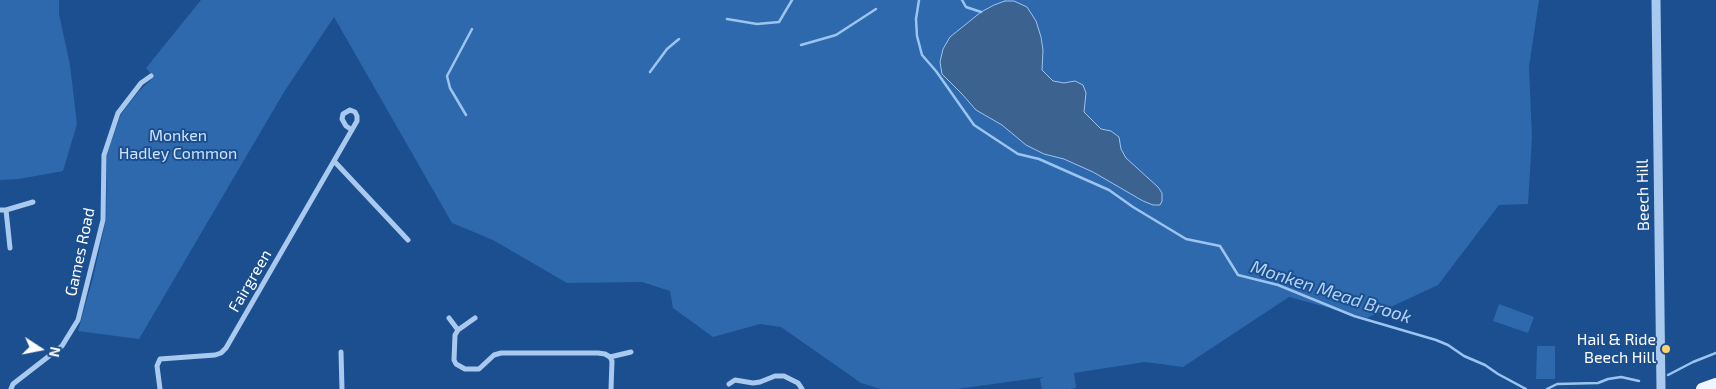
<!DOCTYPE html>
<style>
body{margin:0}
#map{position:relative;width:1716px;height:389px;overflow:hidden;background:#1b4f8f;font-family:"Exo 2",sans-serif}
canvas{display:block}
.north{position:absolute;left:15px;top:324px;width:50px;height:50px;-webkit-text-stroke:4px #1b4f8f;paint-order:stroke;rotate:101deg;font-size:14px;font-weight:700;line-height:20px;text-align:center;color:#fff}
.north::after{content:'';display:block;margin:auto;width:18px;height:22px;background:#fff;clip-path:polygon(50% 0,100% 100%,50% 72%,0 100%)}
</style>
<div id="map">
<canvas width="1716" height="389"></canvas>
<div class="north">N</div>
</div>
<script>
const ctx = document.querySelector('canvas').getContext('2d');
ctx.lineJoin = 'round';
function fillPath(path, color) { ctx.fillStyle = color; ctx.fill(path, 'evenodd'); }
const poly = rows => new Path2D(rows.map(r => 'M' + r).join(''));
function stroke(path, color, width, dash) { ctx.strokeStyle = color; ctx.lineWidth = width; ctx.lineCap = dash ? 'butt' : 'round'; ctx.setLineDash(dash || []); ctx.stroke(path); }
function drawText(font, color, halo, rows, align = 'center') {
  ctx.font = font + ' "Exo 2",sans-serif'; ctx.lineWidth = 4; ctx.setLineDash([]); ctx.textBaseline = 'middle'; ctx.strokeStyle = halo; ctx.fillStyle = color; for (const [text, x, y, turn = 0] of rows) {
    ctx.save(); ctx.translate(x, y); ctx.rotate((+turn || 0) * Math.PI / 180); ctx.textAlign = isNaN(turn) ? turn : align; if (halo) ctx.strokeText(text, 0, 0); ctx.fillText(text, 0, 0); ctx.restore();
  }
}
fillPath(poly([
 [0,0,59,0,59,14,70,65,77,124,63,171,19,179,0,180],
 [201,0,1539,0,1529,67,1532,137,1528,204,1499,205,1438,285,1367,318,1289,297,1183,367,1145,362,1074,373,1076,388,1070,389,1042,389,1040,379,1044,377,957,389,881,389,861,383,781,327,760,324,713,337,673,308,670,291,642,282,567,283,493,240,452,223,334,17,284,92,139,339,78,331,93,278,106,220,107,153,121,114,139,91,154,77,146,68],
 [1499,304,1534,317,1528,333,1493,321],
 [1537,346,1555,346,1555,379,1536,379]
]), '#2e69ad');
const water = poly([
 [1005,1,1014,1,1027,7,1036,21,1041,37,1043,50,1042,70,1053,81,1064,83,1075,81,1083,85,1086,93,1084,112,1101,129,1111,131,1119,137,1121,149,1126,158,1158,187,1162,193,1162,201,1160,205,1153,205,1143,201,1093,172,1064,159,1044,154,1026,145,1002,125,976,110,962,94,942,74,940,62,943,49,950,37,981,12,994,5,1005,1]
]);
fillPath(water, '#3c6290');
stroke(water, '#9cc4f0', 1);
stroke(poly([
 [919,0,916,19,917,36,922,55,936,71,974,125,1018,154,1039,159,1109,190,1133,207,1186,239,1220,246,1238,275,1278,285,1354,316,1436,340,1448,345,1464,356,1485,365,1498,374,1526,389],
 [962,0,966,7,981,12],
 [727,19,757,24,779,22,792,0],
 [801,45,836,35,876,9],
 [650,72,667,49,679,39],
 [466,115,450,88,447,76,472,29],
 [1668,375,1693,362,1716,353],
 [1547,389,1557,384,1598,383,1608,379,1621,377,1639,381]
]), '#9cc4f0', 2.5);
stroke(poly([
 [334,161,408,240],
 [0,210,6,210,33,202],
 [6,210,10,248],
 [449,318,458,330],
 [475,318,458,330,455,335,454,360,456,364,465,369,479,369,494,355,501,353,598,353,605,354,610,357,631,352],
 [341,352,342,389],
 [610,357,612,361,611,389],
 [729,384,735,380,753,383,760,382,775,376,784,376,798,383,802,389],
 [11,389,13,384,62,346,78,320,103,220,104,155,118,113,141,83,151,76],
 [160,389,157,366,160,359,215,355,221,353,226,348,357,121,357,116,355,112,350,110,343,114,342,119,346,126,352,130]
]), '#a9c9ee', 5);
stroke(poly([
 [1656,0,1661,389]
]), '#a9c9ee', 9);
stroke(poly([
 [1702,389,1716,384]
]), '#f0f6ff', 12);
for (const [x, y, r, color] of [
 [1666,349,5,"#ffd166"]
]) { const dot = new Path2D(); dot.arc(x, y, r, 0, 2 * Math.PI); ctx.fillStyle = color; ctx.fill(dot); stroke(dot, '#1b4f8f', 2); }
drawText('16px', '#cfe3fa', '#1b4f8f', [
 ["Monken",178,136],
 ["Hadley Common",178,154]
]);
drawText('16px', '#fff', '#1b4f8f', [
 ["Beech Hill",1643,195,-91],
 ["Games Road",80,252,-78],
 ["Fairgreen",250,281,-60]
]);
drawText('16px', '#fff', '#1b4f8f', [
 ["Hail & Ride",1656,340],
 ["Beech Hill",1656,358]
], 'right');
drawText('italic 18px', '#b5d3f5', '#1b4f8f', [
 ["Monken Mead Brook",1331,292,18]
]);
</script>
